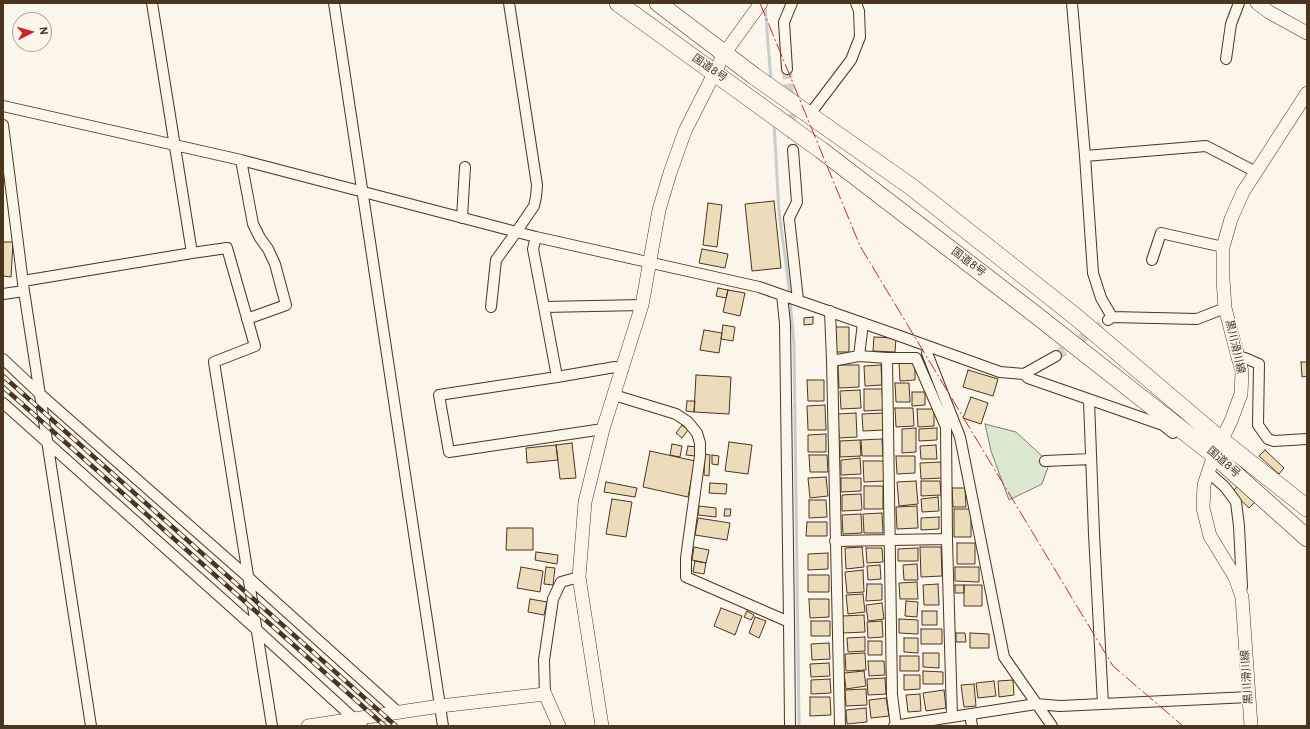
<!DOCTYPE html>
<meta charset="utf-8">
<style>
body{margin:0}
#map{position:relative;width:1310px;height:729px;overflow:hidden;background:#fbf6e9;font-family:Overpass,sans-serif}
canvas{display:block}
.frame{position:absolute;inset:0;border:4px solid #4a3520;pointer-events:none}
.north{position:absolute;left:12px;top:12px;width:40px;height:40px;box-sizing:border-box;background:#fbf6e9;border:1px solid #b4a999;border-radius:50%;rotate:84deg;font-size:11px;font-weight:700;line-height:16px;text-align:center;color:#4a3520}
.north::after{content:'';display:block;margin:auto;width:14px;height:18px;background:#c62828;clip-path:polygon(50% 0,100% 100%,50% 72%,0 100%)}
</style>
<div id="map">
<canvas width="1310" height="729"></canvas>
<div class="frame"></div>
<div class="north">N</div>
</div>
<script>
const ctx = document.querySelector('canvas').getContext('2d');
ctx.lineJoin = 'round';
function fillPath(path, color) { ctx.fillStyle = color; ctx.fill(path, 'evenodd'); }
const poly = rows => new Path2D(rows.map(r => 'M' + r).join(''));
function stroke(path, color, width, dash) { ctx.strokeStyle = color; ctx.lineWidth = width; ctx.lineCap = dash ? 'butt' : 'round'; ctx.setLineDash(dash || []); ctx.stroke(path); }
function drawText(font, color, halo, rows, align = 'center') {
  ctx.font = font + ' Overpass,"Noto Sans JP",sans-serif'; ctx.lineWidth = 3; ctx.setLineDash([]); ctx.textBaseline = 'middle'; ctx.strokeStyle = halo; ctx.fillStyle = color; for (const [text, x, y, turn = 0] of rows) {
    ctx.save(); ctx.translate(x, y); ctx.rotate((+turn || 0) * Math.PI / 180); ctx.textAlign = isNaN(turn) ? turn : align; if (halo) ctx.strokeText(text, 0, 0); ctx.fillText(text, 0, 0); ctx.restore();
  }
}
const green = poly([
 [985,424,1016,432,1042,456,1048,467,1042,484,1009,500,991,451,985,424]
]);
fillPath(green, '#dce7d0');
stroke(green, '#887966', 1);
stroke(poly([
 [765,5,771,81],
 [774,123,779,212,789,287,794,345,799,726]
]), '#c9cecd', 3);
const building = poly([
 [774,201,781,268,752,271,745,204,774,201],
 [708,203,722,205,717,247,703,245,708,203],
 [3,242,13,242,11,277,3,276,3,242],
 [702,249,728,254,725,268,699,263,702,249],
 [718,288,728,290,726,298,716,296,718,288],
 [728,290,745,293,740,316,723,312,728,290],
 [813,317,813,324,804,325,804,318,813,317],
 [723,325,735,327,733,341,721,339,723,325],
 [834,327,849,327,849,352,834,352,834,327],
 [704,330,722,333,719,353,700,350,704,330],
 [874,337,896,338,895,352,873,351,874,337],
 [915,362,915,380,900,381,899,363,915,362],
 [1301,362,1307,362,1307,376,1302,377,1301,362],
 [838,365,859,365,859,387,839,388,838,365],
 [881,365,882,385,865,386,864,366,881,365],
 [968,370,998,379,993,396,963,387,968,370],
 [696,375,731,377,729,414,694,412,696,375],
 [807,380,824,380,824,401,808,401,807,380],
 [895,383,909,383,910,402,896,402,895,383],
 [864,389,882,389,883,410,864,411,864,389],
 [860,390,861,408,841,409,840,391,860,390],
 [912,392,925,392,925,405,912,406,912,392],
 [971,397,988,403,981,424,963,418,971,397],
 [687,401,695,401,694,412,686,411,687,401],
 [825,405,826,430,808,430,807,406,825,405],
 [895,408,913,408,914,426,896,427,895,408],
 [917,409,934,409,934,426,918,427,917,409],
 [856,413,857,437,839,438,838,414,856,413],
 [883,413,883,430,863,431,862,414,883,413],
 [682,425,688,430,682,438,676,433,682,425],
 [916,428,916,452,902,453,902,429,916,428],
 [937,428,937,440,919,441,919,429,937,428],
 [826,434,826,452,808,452,808,435,826,434],
 [882,439,883,456,862,456,861,440,882,439],
 [860,440,861,456,840,457,840,441,860,440],
 [729,442,752,445,748,474,725,471,729,442],
 [572,443,576,478,560,479,556,445,572,443],
 [672,444,682,446,680,457,670,455,672,444],
 [556,445,558,460,527,463,526,448,556,445],
 [936,445,937,459,921,459,920,446,936,445],
 [688,446,697,447,695,456,686,455,688,446],
 [1265,450,1284,468,1279,474,1259,456,1265,450],
 [650,451,695,461,688,497,643,487,650,451],
 [705,454,710,455,709,476,704,475,705,454],
 [712,455,719,456,718,465,712,464,712,455],
 [809,455,827,455,828,472,810,472,809,455],
 [896,456,915,456,915,473,897,474,896,456],
 [860,458,861,474,841,475,841,460,860,458],
 [863,461,884,461,885,481,864,482,863,461],
 [941,462,942,478,921,479,920,463,941,462],
 [826,477,828,496,810,498,808,478,826,477],
 [841,478,861,478,861,491,841,492,841,478],
 [916,481,918,504,899,506,897,482,916,481],
 [921,481,940,481,941,495,921,496,921,481],
 [606,482,637,488,635,497,604,492,606,482],
 [710,483,727,484,726,494,709,493,710,483],
 [864,486,883,486,883,509,864,509,864,486],
 [1238,486,1255,502,1249,508,1232,492,1238,486],
 [952,488,965,488,966,507,953,507,952,488],
 [861,494,862,510,842,511,842,495,861,494],
 [938,497,939,511,922,512,921,499,938,497],
 [612,499,632,502,626,537,606,534,612,499],
 [809,500,826,500,827,517,809,518,809,500],
 [699,506,716,508,716,517,698,515,699,506],
 [917,506,918,528,897,529,896,507,917,506],
 [725,509,731,509,730,516,724,516,725,509],
 [954,509,971,509,971,537,954,537,954,509],
 [882,513,883,533,864,533,863,514,882,513],
 [861,514,862,533,843,534,842,515,861,514],
 [939,517,939,529,921,530,921,518,939,517],
 [698,518,730,523,727,540,695,535,698,518],
 [807,522,827,522,827,536,806,536,807,522],
 [507,528,533,528,533,550,506,550,507,528],
 [957,543,975,543,975,564,957,564,957,543],
 [694,547,709,550,706,563,692,560,694,547],
 [862,547,864,567,846,569,845,548,862,547],
 [920,547,941,547,942,576,921,577,920,547],
 [866,548,882,548,883,562,867,563,866,548],
 [918,548,918,561,898,561,898,549,918,548],
 [536,552,558,555,557,564,535,560,536,552],
 [828,553,828,569,808,570,808,554,828,553],
 [695,561,706,563,704,574,693,572,695,561],
 [917,564,918,580,904,580,903,565,917,564],
 [880,565,881,579,868,580,867,566,880,565],
 [521,567,543,571,540,592,517,588,521,567],
 [546,567,555,568,553,585,544,584,546,567],
 [955,567,979,567,979,582,955,581,955,567],
 [863,570,864,592,847,593,845,572,863,570],
 [808,575,829,575,829,592,808,592,808,575],
 [917,582,918,599,900,599,899,583,917,582],
 [867,584,882,584,882,600,866,601,867,584],
 [938,584,939,605,924,605,923,585,938,584],
 [955,585,964,585,964,593,955,593,955,585],
 [964,585,982,585,982,606,964,606,964,585],
 [863,594,865,612,848,614,846,595,863,594],
 [530,599,547,602,544,615,528,612,530,599],
 [809,599,829,599,829,617,810,618,809,599],
 [906,601,918,602,917,617,905,616,906,601],
 [882,603,884,619,868,621,866,605,882,603],
 [721,608,742,616,735,635,714,626,721,608],
 [747,611,754,615,751,620,744,617,747,611],
 [922,611,937,611,937,625,922,625,922,611],
 [864,615,865,632,843,633,842,616,864,615],
 [755,617,766,621,759,638,749,633,755,617],
 [899,619,918,620,918,634,899,633,899,619],
 [811,621,830,621,830,636,811,636,811,621],
 [882,621,883,637,868,638,867,622,882,621],
 [921,629,942,629,942,644,921,644,921,629],
 [956,633,965,633,966,642,956,642,956,633],
 [970,633,989,634,989,648,970,648,970,633],
 [865,637,865,651,848,652,847,638,865,637],
 [904,638,918,638,918,653,904,652,904,638],
 [868,641,882,641,882,655,868,655,868,641],
 [829,643,830,659,812,660,811,644,829,643],
 [865,653,866,670,846,671,845,654,865,653],
 [923,653,939,653,939,668,923,667,923,653],
 [900,656,919,656,919,671,900,671,900,656],
 [868,661,884,661,885,675,869,676,868,661],
 [829,663,830,676,811,677,810,664,829,663],
 [864,671,866,686,846,689,844,673,864,671],
 [923,671,943,672,943,684,923,684,923,671],
 [904,675,920,675,920,689,904,690,904,675],
 [885,678,886,694,868,695,867,679,885,678],
 [830,679,831,693,811,694,811,680,830,679],
 [1013,680,1014,695,999,697,998,681,1013,680],
 [994,681,996,696,978,698,976,683,994,681],
 [974,684,976,706,964,707,961,685,974,684],
 [866,689,867,705,846,706,845,690,866,689],
 [944,690,946,708,926,711,923,693,944,690],
 [920,694,921,711,908,712,906,695,920,694],
 [810,697,830,697,831,715,810,716,810,697],
 [886,698,889,716,871,718,869,700,886,698],
 [866,708,867,722,847,724,846,710,866,708]
]);
fillPath(building, '#ecdcbc');
stroke(building, '#4a3520', 1);
stroke(poly([
 [787,69,793,150],
 [1056,356,1107,321]
]), '#d8cfc1', 10, [10, 5]);
const street = poly([
 [152,3,192,253,227,248,255,346,214,362,272,726],
 [334,3,443,726],
 [1072,3,1085,156,1093,273,1101,298,1112,317],
 [1226,59,1231,24,1239,3],
 [787,69,784,22,792,3],
 [3,106,241,160,536,237,759,287,897,335,1000,372,1024,374,1056,356],
 [810,114,851,60,860,37,859,11,856,3],
 [3,125,24,291,91,726],
 [793,150,797,202,789,218,798,300],
 [1085,156,1206,146,1256,172],
 [241,160,253,224,260,238,268,249,275,264,286,305,247,319],
 [462,218,465,167],
 [536,237,533,249,544,307,642,305],
 [1152,260,1161,233,1223,247],
 [23,281,192,253],
 [3,294,24,291],
 [782,295,785,324,789,622],
 [491,307,496,260,517,231,534,206,536,197,537,185,509,3],
 [544,307,557,377,615,367,623,369],
 [830,311,832,361],
 [1108,320,1112,317,1197,319,1225,308],
 [863,323,859,356,887,358,892,695,896,726],
 [927,353,960,437,1004,657,1052,726],
 [1238,357,1245,358,1259,364,1258,425,1268,439,1274,441,1307,439],
 [887,358,916,358,946,427,947,539,952,716],
 [3,359,40,394,249,578,398,712],
 [1024,374,1028,378,1163,425,1173,433],
 [557,377,439,395,449,452,603,429],
 [614,395,676,414,688,422,697,433,700,443,700,456,686,558,686,577,789,622,790,726],
 [1089,401,1094,534,1103,704],
 [3,403,257,630,362,726],
 [1045,461,1091,459],
 [1208,472,1225,487,1236,502,1239,526,1242,587],
 [835,541,947,539],
 [545,694,544,660,553,599,561,582,579,577],
 [970,714,972,726],
 [840,726,832,361,859,356],
 [894,726,1036,704,1060,706,1249,697]
]);
const secondary = poly([
 [1257,3,1269,12,1307,33],
 [308,726,440,706,545,694,559,726],
 [602,726,579,577,585,502,603,429,642,305,659,210,670,173,685,131,724,54,761,3],
 [1251,726,1242,597,1235,577,1210,536,1203,508,1204,485,1214,455,1231,421,1241,394,1242,372,1225,308,1223,279,1223,247,1231,219,1243,192,1307,93]
]);
const highway = poly([
 [618,3,821,150,1036,315,1214,455,1307,538],
 [658,3,754,76,913,188,1076,317,1221,440,1307,508]
]);
stroke(street, '#4a3520', 12);
stroke(secondary, '#4a3520', 14);
stroke(highway, '#4a3520', 18);
stroke(street, '#fbf6e9', 10);
stroke(secondary, '#fbf6e9', 13);
stroke(highway, '#fbf6e9', 17);
const rail = poly([
 [3,376,396,726],
 [3,387,385,726]
]);
stroke(rail, '#4a3520', 4.5);
stroke(rail, '#fbf6e9', 3, [9]);
stroke(poly([
 [760,3,860,246,1113,666,1183,726]
]), '#c62828', 1, [14, 3, 2, 3]);
drawText('11px', '#4a3520', '#fbf6e9', [
 ["国道8号",709,69,35],
 ["国道8号",968,263,37],
 ["黒川滑川線",1234,347,77],
 ["国道8号",1223,463,41],
 ["黒川滑川線",1248,677,-94]
]);
</script>
